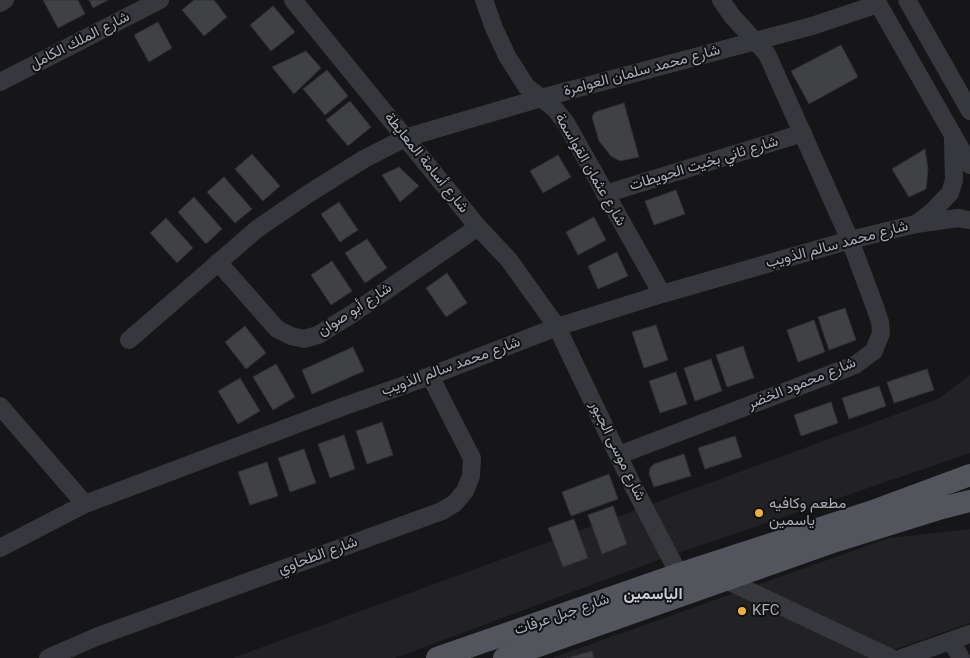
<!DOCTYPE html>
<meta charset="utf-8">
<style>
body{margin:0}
canvas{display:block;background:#161618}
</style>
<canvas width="970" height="658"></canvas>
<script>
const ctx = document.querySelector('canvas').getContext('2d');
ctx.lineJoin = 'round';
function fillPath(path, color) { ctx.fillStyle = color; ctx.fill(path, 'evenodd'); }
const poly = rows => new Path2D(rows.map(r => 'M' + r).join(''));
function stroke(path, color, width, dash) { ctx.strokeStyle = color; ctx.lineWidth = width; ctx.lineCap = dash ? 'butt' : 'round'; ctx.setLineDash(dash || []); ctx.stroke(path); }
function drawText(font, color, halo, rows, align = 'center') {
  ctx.font = font + ' Roboto,Vazirmatn,sans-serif'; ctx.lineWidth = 4; ctx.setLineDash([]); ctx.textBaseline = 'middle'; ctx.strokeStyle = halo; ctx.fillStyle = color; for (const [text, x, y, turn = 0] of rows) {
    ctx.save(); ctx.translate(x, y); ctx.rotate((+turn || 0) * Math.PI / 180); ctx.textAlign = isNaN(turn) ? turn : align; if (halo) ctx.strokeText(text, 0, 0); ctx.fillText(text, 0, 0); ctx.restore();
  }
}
fillPath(poly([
 [970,375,970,453,658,560,395,658,233,658,938,399],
 [970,529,970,623,870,658,552,658,889,538]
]), '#222225');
const building = poly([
 [43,0,78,0,85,14,58,28,43,0],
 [89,0,108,0,93,8,89,0],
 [194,0,214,0,227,17,204,36,182,10,194,0],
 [273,6,295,32,271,51,250,25,273,6],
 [158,22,172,48,149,62,134,35,158,22],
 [841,45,858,77,809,104,791,71,841,45],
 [306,51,321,68,294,94,272,67,306,51],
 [327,70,348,96,325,115,303,89,327,70],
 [350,101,371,127,348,146,326,120,350,101],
 [624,103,639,157,620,161,611,156,599,141,592,117,595,112,624,103],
 [925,149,928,169,926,189,909,197,892,169,925,149],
 [252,154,280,186,263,201,235,169,252,154],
 [558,155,571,177,543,193,530,171,558,155],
 [399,167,419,186,400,202,382,175,399,167],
 [224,177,252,209,235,223,207,192,224,177],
 [676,190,685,214,654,225,645,201,676,190],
 [194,197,222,229,206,244,178,212,194,197],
 [339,202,358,230,340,242,321,214,339,202],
 [594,217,606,240,578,255,566,232,594,217],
 [166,218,193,248,177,263,150,233,166,218],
 [367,239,387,268,365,283,345,253,367,239],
 [617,252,628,276,598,289,588,266,617,252],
 [332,261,352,291,331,305,311,275,332,261],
 [447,273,467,303,446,317,426,288,447,273],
 [845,308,856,340,829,350,818,317,845,308],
 [814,320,825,352,798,362,787,330,814,320],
 [656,325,668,360,644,368,632,332,656,325],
 [245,326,266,353,246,369,225,342,245,326],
 [743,346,754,378,727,387,716,355,743,346],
 [353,347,364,371,312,394,302,370,353,347],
 [711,359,722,391,695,401,684,368,711,359],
 [276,364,295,397,273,410,253,377,276,364],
 [927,369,934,390,894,403,887,382,927,369],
 [676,372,687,404,660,413,649,381,676,372],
 [240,378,260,411,238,424,218,391,240,378],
 [879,386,886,406,849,419,842,398,879,386],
 [831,402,838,423,801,436,794,415,831,402],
 [382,422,393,455,367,464,356,431,382,422],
 [344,435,355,469,330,478,318,444,344,435],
 [735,436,742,457,705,469,698,448,735,436],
 [304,449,316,483,290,492,278,458,304,449],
 [684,454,691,476,654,487,649,474,650,468,654,464,684,454],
 [267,462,278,496,250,505,238,472,267,462],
 [609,474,618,499,571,516,562,492,609,474],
 [613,506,627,544,602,554,588,515,613,506],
 [574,519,588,558,563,567,548,528,574,519],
 [592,651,594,658,567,658,592,651]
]);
fillPath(building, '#404145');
stroke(building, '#303034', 1);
stroke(poly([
 [293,0,478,227,509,260,557,327,630,480,679,574],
 [484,0,494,28,507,56,526,86,555,109,566,123,662,294],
 [876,0,970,165],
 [907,0,970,111],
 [0,3,5,0],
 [0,82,160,0],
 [605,194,803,133],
 [916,224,932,212,950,193,954,180,953,138],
 [218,262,277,329,291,336,304,339,318,335,352,314,478,227],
 [129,340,257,229,308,194,364,159,405,138,541,98,812,26,878,4],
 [0,406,85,504],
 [619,455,855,365,874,351,881,333,880,322,875,307,850,240,767,54,732,16,721,0],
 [0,548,85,504,342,407,430,376,557,327,662,294,850,240,916,224,958,218,970,220],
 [726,580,891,658],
 [951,641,961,658],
 [48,658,96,637,442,511,455,503,465,491,471,476,472,458,430,376],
 [902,658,970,634]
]), '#37383d', 18);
stroke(poly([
 [437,658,679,574,870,512,970,475],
 [504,658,836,541,942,508,970,501]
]), '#53555c', 22);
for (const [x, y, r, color] of [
 [759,513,5,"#f2b134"],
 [742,611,5,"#f2b134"]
]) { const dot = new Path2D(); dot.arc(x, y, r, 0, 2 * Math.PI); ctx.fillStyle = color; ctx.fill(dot); stroke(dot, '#111113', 2); }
drawText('15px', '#a8adb8', '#111113', [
 ["شارع الملك الكامل",80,41,-27],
 ["شارع محمد سلمان العوامرة",642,71,-15],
 ["شارع أسامة المعايطة",426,163,51],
 ["شارع ثاني بخيت الحويطات",704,164,-17],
 ["شارع عثمان القواسمة",590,170,60],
 ["شارع محمد سالم الذويب",837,245,-15],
 ["شارع أبو صوان",355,310,-33],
 ["شارع محمد سالم الذويب",451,367,-20],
 ["شارع محمود الخضر",802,384,-22],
 ["شارع موسى الجبور",617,451,64],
 ["شارع الطحاوي",318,556,-20],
 ["شارع جبل عرفات",562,615,-19]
]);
drawText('15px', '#a8adb8', '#111113', [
 ["مطعم وكافيه",769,504],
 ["ياسمين",769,521],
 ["KFC",752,611]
], 'left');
drawText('bold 16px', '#c9ccd4', '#111113', [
 ["الياسمين",653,595]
]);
</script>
